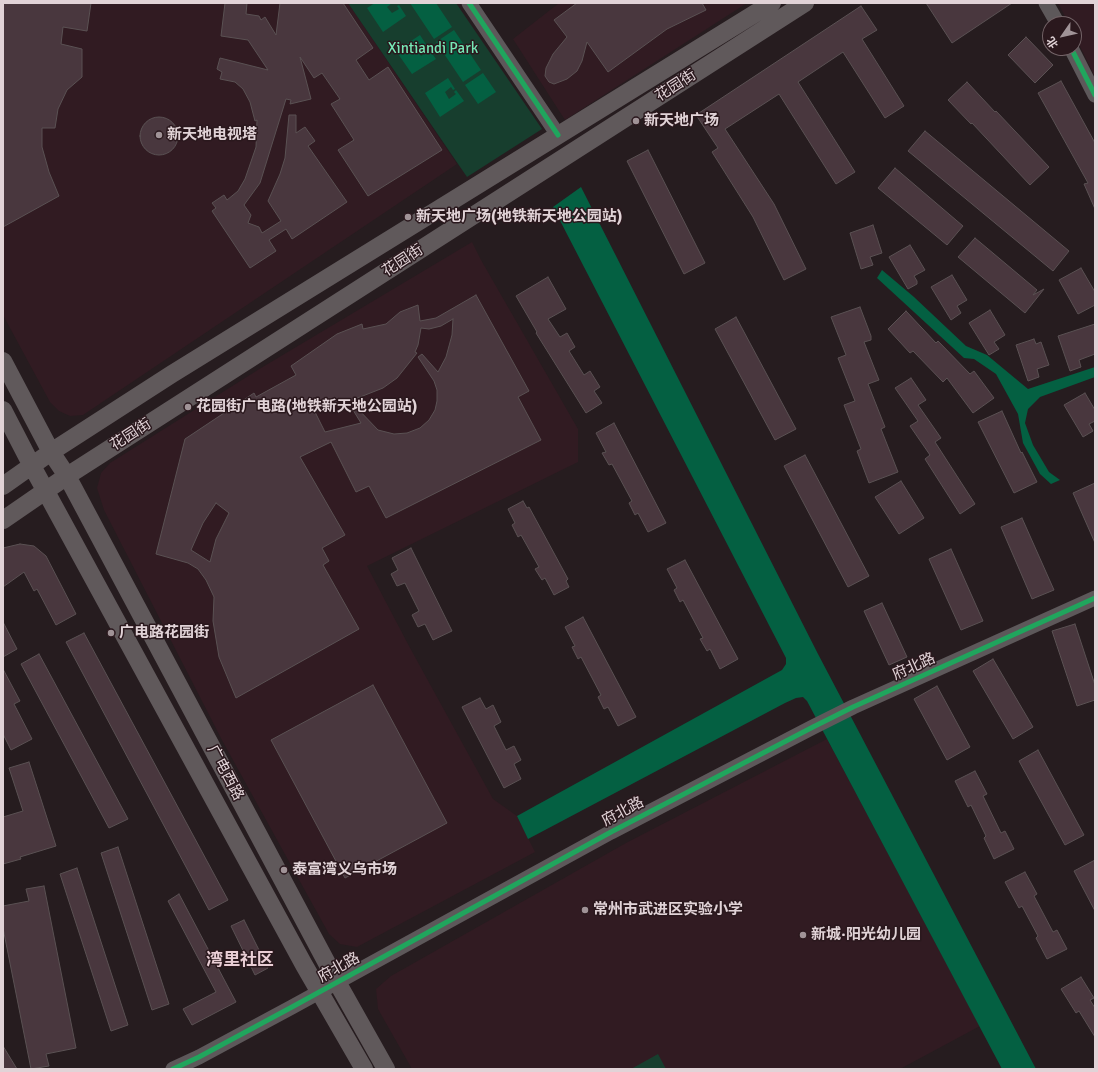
<!DOCTYPE html>
<meta charset="utf-8">
<style>
body{margin:0}
#map{position:relative;width:1098px;height:1072px;overflow:hidden;background:#261c1f;font-family:Signika,"Noto Sans SC",sans-serif}
canvas{display:block}
.frame{position:absolute;inset:0;border:4px solid #e1d3d7;pointer-events:none}
.north{position:absolute;left:1042px;top:16px;width:40px;height:40px;box-sizing:border-box;background:#2a181d;border:1px solid #736367;border-radius:50%;rotate:236deg;font-size:11px;font-weight:700;line-height:16px;text-align:center;color:#e1d3d7}
.north::after{content:'';display:block;margin:auto;width:14px;height:18px;background:#a09397;clip-path:polygon(50% 0,100% 100%,50% 72%,0 100%)}
</style>
<div id="map">
<canvas width="1098" height="1072"></canvas>
<div class="frame"></div>
<div class="north">北</div>
</div>
<script>
const ctx = document.querySelector('canvas').getContext('2d');
ctx.lineJoin = 'round';
function fillPath(path, color) { ctx.fillStyle = color; ctx.fill(path, 'evenodd'); }
const poly = rows => new Path2D(rows.map(r => 'M' + r).join(''));
function stroke(path, color, width, dash) { ctx.strokeStyle = color; ctx.lineWidth = width; ctx.lineCap = dash ? 'butt' : 'round'; ctx.setLineDash(dash || []); ctx.stroke(path); }
function drawText(font, color, halo, rows, align = 'center') {
  ctx.font = font + ' Signika,"Noto Sans SC",sans-serif'; ctx.lineWidth = 3; ctx.setLineDash([]); ctx.textBaseline = 'middle'; ctx.strokeStyle = halo; ctx.fillStyle = color; for (const [text, x, y, turn = 0] of rows) {
    ctx.save(); ctx.translate(x, y); ctx.rotate((+turn || 0) * Math.PI / 180); ctx.textAlign = isNaN(turn) ? turn : align; if (halo) ctx.strokeText(text, 0, 0); ctx.fillText(text, 0, 0); ctx.restore();
  }
}
fillPath(poly([
 [3,3,348,3,457,164,83,415,70,416,59,411,50,402,3,315],
 [559,3,747,3,565,120,513,39],
 [1058,3,1095,3,1095,77,1074,34,1074,24,1069,24],
 [472,242,481,260,578,429,578,462,367,566,409,646,493,799,517,816,535,852,357,947,340,944,329,934,223,742,104,510,97,488,101,473,110,463,261,368],
 [827,739,980,1026,900,1069,412,1069,378,1009,376,989,391,976,626,843]
]), '#311b22');
fillPath(poly([
 [348,3,456,3,542,129,467,177],
 [658,1054,666,1069,631,1069]
]), '#173e2e');
fillPath(poly([
 [375,3,392,3,387,7,392,13,399,9,397,6,399,5,406,16,383,32,367,8],
 [410,3,436,3,452,27,434,39],
 [454,30,481,70,463,82,436,42],
 [420,35,427,46,425,47,423,45,417,49,421,56,428,52,426,49,428,48,436,59,412,74,396,51],
 [483,73,496,92,478,104,465,85],
 [448,78,455,89,453,90,451,87,445,92,449,99,456,94,454,92,456,90,464,101,440,117,425,93],
 [581,187,818,654,1036,1069,1002,1069,807,701,803,697,796,698,785,703,528,839,517,816,782,670,786,664,786,658,553,207],
 [882,270,914,297,966,346,987,355,1028,389,1095,367,1095,377,1040,397,1028,409,1025,423,1033,445,1049,472,1060,480,1051,484,1040,474,1023,443,1018,414,996,374,974,359,964,358,877,278]
]), '#046042');
const building = poly([
 [3,3,91,3,87,31,63,27,61,44,82,49,82,77,67,90,58,109,55,128,42,128,42,147,49,172,59,196,3,227,3,3],
 [225,3,247,3,246,14,259,16,261,20,265,17,276,35,280,3,343,3,373,48,356,60,369,80,388,67,442,150,368,196,338,150,354,140,331,104,340,99,322,73,314,78,300,57,311,99,290,104,291,100,286,99,260,183,244,205,251,215,248,223,259,227,262,233,281,221,268,201,280,174,285,158,289,115,296,115,296,133,305,127,315,141,308,146,347,202,292,239,286,229,269,240,276,251,250,268,212,211,216,208,212,203,224,195,227,200,238,191,245,179,256,147,257,120,255,121,250,102,243,89,235,82,220,79,222,72,217,69,220,58,268,70,248,40,221,36,225,3],
 [577,3,702,3,706,10,667,29,608,72,587,42,582,61,577,71,567,79,554,84,549,82,545,76,546,68,553,54,567,37,554,20,577,3],
 [926,3,1012,3,952,43,926,3],
 [861,6,877,30,862,39,904,106,885,118,843,52,798,82,855,172,836,184,779,94,725,129,774,204,806,269,784,280,753,217,712,152,718,148,696,115,861,6],
 [1026,37,1053,65,1035,83,1008,55,1026,37],
 [1061,81,1095,143,1095,209,1084,184,1088,183,1038,93,1061,81],
 [967,82,995,112,996,111,1049,167,1030,185,972,123,971,124,948,100,967,82],
 '140 136a19 19 0 1 1 38 0a19 19 0 1 1-38 0Z',
 [925,131,1069,251,1053,271,908,151,925,131],
 [648,150,705,263,684,274,627,161,648,150],
 [895,168,963,226,947,245,878,188,895,168],
 [873,225,882,253,870,257,873,265,861,269,850,233,873,225],
 [975,238,1037,290,1033,295,1044,289,1025,313,958,257,975,238],
 [910,245,925,270,914,276,917,281,917,284,908,289,889,257,910,245],
 [1081,268,1095,292,1095,305,1078,314,1059,280,1081,268],
 [952,275,967,300,957,306,961,313,951,320,931,287,952,275],
 [548,277,566,309,548,319,560,337,567,333,575,347,569,351,584,375,590,371,600,387,594,391,602,403,586,413,536,333,537,332,516,296,548,277],
 [476,295,529,391,518,397,541,440,386,518,369,486,356,492,331,442,300,457,345,535,322,548,329,561,323,565,359,629,236,698,219,657,213,621,214,597,206,580,198,569,188,563,156,554,185,439,254,393,256,397,296,375,291,366,337,334,362,324,363,329,386,324,400,312,418,305,420,321,436,318,476,295],
 [453,319,452,335,446,357,438,372,422,354,418,357,434,381,437,390,437,401,435,410,429,420,420,428,407,433,394,434,378,430,356,407,353,410,361,423,325,432,315,412,350,399,350,401,383,388,397,378,417,353,415,352,418,345,421,328,429,329,441,326,453,319],
 [216,503,229,513,216,539,210,562,191,550,203,523,216,503],
 [860,307,871,336,871,340,864,342,879,380,868,384,885,427,881,429,898,472,869,483,857,451,861,449,844,405,855,401,838,358,846,355,831,317,860,307],
 [990,310,1005,335,994,342,999,349,989,355,969,323,990,310],
 [906,311,936,343,938,341,970,374,974,371,994,398,973,413,947,378,943,382,913,351,910,353,888,329,906,311],
 [736,317,796,429,775,440,715,329,736,317],
 [1095,324,1095,354,1079,360,1081,367,1070,371,1058,336,1095,324],
 [1034,339,1036,344,1041,342,1049,365,1037,369,1039,377,1028,381,1016,345,1034,339],
 [911,378,926,400,918,405,941,438,935,442,975,504,960,514,925,459,930,455,910,426,918,421,895,388,911,378],
 [1085,393,1095,410,1095,421,1089,424,1093,431,1083,437,1064,405,1085,393],
 [1002,411,1021,453,1022,452,1037,482,1014,493,978,422,1002,411],
 [614,423,666,523,648,532,638,513,635,515,629,503,632,501,612,464,609,465,602,453,606,452,596,433,614,423],
 [805,455,869,576,848,587,784,466,805,455],
 [901,481,924,518,899,534,875,497,901,481],
 [1095,483,1095,543,1073,493,1095,483],
 [523,501,527,508,529,507,568,579,566,581,569,587,554,595,545,578,542,580,535,569,539,567,521,535,518,537,512,525,515,523,508,509,523,501],
 [1022,518,1054,590,1032,599,1001,527,1022,518],
 [20,544,34,546,46,556,76,614,56,625,37,589,34,591,24,572,3,587,3,548,20,544],
 [411,548,452,631,433,640,425,624,418,627,412,615,419,611,405,583,397,586,391,574,398,570,392,558,411,548],
 [951,549,983,621,961,630,929,559,951,549],
 [685,560,738,659,720,669,710,649,707,651,700,639,703,638,683,600,680,602,674,590,677,588,667,569,685,560],
 [882,603,907,657,889,665,864,611,882,603],
 [583,617,636,717,618,726,608,707,604,709,598,697,601,695,581,657,578,659,572,647,575,646,565,627,583,617],
 [3,622,17,649,3,657,3,622],
 [1075,624,1095,685,1095,700,1077,706,1052,631,1075,624],
 [84,633,228,900,209,910,66,642,84,633],
 [39,654,128,819,109,828,21,664,39,654],
 [993,659,1033,727,1013,739,973,671,993,659],
 [3,669,20,701,14,704,32,739,11,750,3,734,3,669],
 [373,685,447,823,345,878,271,740,373,685],
 [937,686,970,747,947,760,914,699,937,686],
 [480,698,486,709,493,705,501,722,494,726,506,750,514,746,521,760,514,764,521,779,504,788,462,707,480,698],
 [1038,750,1084,835,1065,845,1019,761,1038,750],
 [29,762,56,846,20,857,21,859,3,864,3,817,23,811,9,768,29,762],
 [975,771,987,794,983,796,1001,833,1005,831,1014,849,994,859,984,838,986,836,971,805,968,807,955,781,975,771],
 [118,847,169,1004,152,1010,101,853,118,847],
 [1095,860,1095,911,1074,871,1095,860],
 [77,868,128,1025,111,1031,60,874,77,868],
 [1025,872,1037,894,1034,896,1053,932,1057,930,1067,949,1047,959,1036,938,1038,936,1022,906,1019,908,1005,882,1025,872],
 [44,886,76,1048,46,1054,49,1066,31,1069,3,928,3,906,29,901,26,889,44,886],
 [179,894,236,1002,192,1025,183,1009,216,992,168,901,179,894],
 [244,920,268,968,255,975,231,926,244,920],
 [1081,977,1094,998,1090,1000,1095,1008,1095,1037,1079,1011,1076,1013,1061,989,1081,977],
 [3,1046,17,1069,3,1069,3,1046]
]);
fillPath(building, '#49373e');
stroke(building, '#5a5153', 1);
stroke(poly([
 [469,3,558,135],
 [1046,3,1058,24],
 [1071,48,1095,95],
 [173,1069,199,1057,292,1007,611,832,813,727,853,707,1095,598]
]), '#5d585a', 15);
stroke(poly([
 [3,361,51,452,67,476,337,982,386,1069],
 [3,410,32,466,304,965,364,1069],
 [3,486,51,452,172,374,772,3],
 [3,520,67,476,805,3]
]), '#60595b', 18);
stroke(poly([
 [469,3,558,135],
 [1071,48,1095,95],
 [173,1069,199,1057,292,1007,611,832,813,727,853,707,1095,598]
]), '#20a55d', 5);
for (const [x, y, r, color] of [
 [636,121,4,"#a09397"],
 [159,135,4,"#a09397"],
 [408,217,4,"#a09397"],
 [188,407,4,"#a09397"],
 [111,633,4,"#a09397"],
 [284,870,4,"#a09397"],
 [585,910,4,"#a09397"],
 [803,935,4,"#a09397"]
]) { const dot = new Path2D(); dot.arc(x, y, r, 0, 2 * Math.PI); ctx.fillStyle = color; ctx.fill(dot); stroke(dot, '#2a181d', 1.5); }
drawText('15px', '#76e8b6', '#2a181d', [
 ["Xintiandi Park",433,49]
]);
drawText('15px', '#e1d3d7', '#2a181d', [
 ["花园街",676,86,-33],
 ["花园街",403,261,-33],
 ["花园街",131,435,-33],
 ["府北路",914,667,-24],
 ["广电西路",225,773,62],
 ["府北路",623,812,-28],
 ["府北路",339,968,-29]
]);
drawText('bold 15px', '#e1d3d7', '#2a181d', [
 ["新天地广场",644,121],
 ["新天地电视塔",167,135],
 ["新天地广场(地铁新天地公园站)",416,217],
 ["花园街广电路(地铁新天地公园站)",196,407],
 ["广电路花园街",119,633],
 ["泰富湾义乌市场",292,870],
 ["常州市武进区实验小学",593,910],
 ["新城·阳光幼儿园",811,935]
], 'left');
drawText('bold 17px', '#e9ced5', '#2a181d', [
 ["湾里社区",240,961]
]);
</script>
